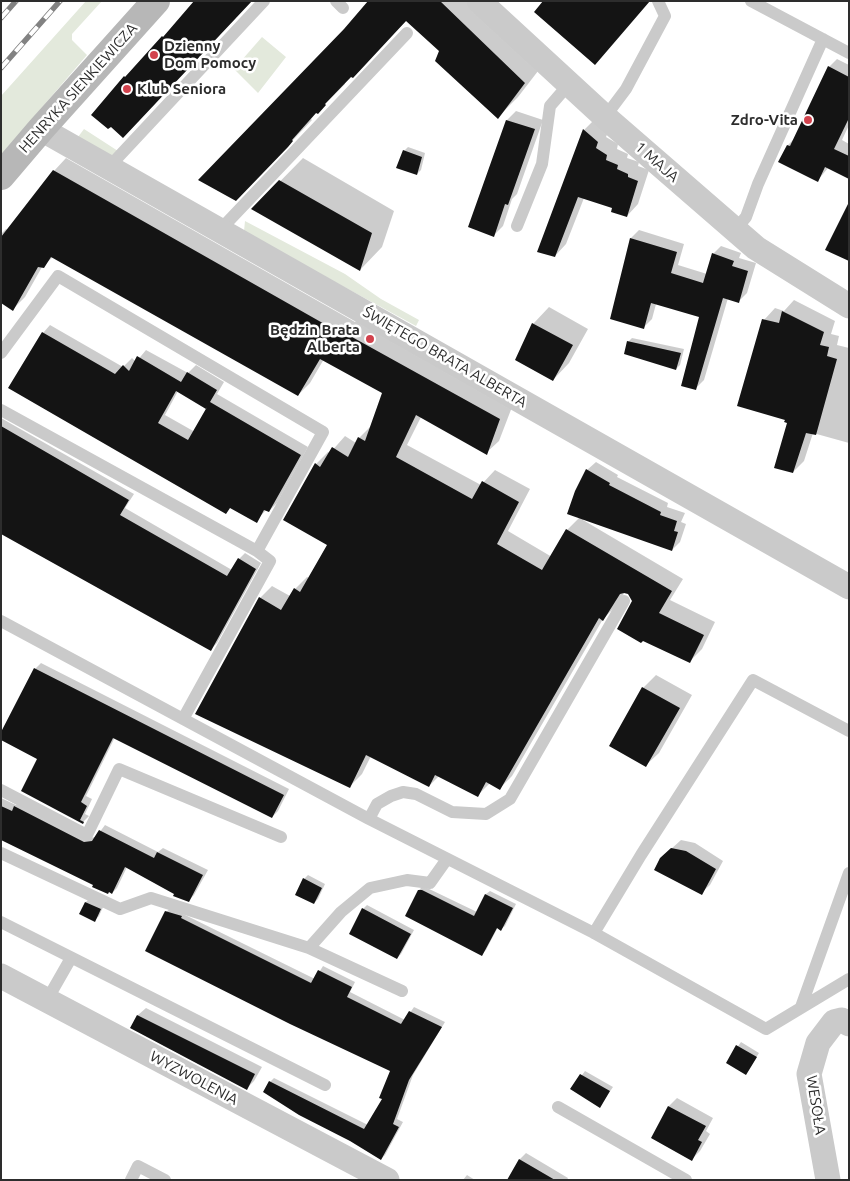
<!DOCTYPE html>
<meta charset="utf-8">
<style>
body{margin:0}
#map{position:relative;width:850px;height:1181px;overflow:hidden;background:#fff;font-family:Ubuntu,sans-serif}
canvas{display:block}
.frame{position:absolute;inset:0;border:2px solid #2d2d2d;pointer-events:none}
</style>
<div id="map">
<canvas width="850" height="1181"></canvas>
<div class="frame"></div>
</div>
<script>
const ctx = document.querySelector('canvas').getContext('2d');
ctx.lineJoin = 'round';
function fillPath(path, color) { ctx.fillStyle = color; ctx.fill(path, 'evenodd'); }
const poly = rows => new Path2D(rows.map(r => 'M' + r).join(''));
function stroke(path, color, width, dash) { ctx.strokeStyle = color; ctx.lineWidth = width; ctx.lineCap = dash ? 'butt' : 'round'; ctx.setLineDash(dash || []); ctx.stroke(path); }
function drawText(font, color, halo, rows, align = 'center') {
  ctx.font = font + ' Ubuntu,sans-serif'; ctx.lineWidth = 5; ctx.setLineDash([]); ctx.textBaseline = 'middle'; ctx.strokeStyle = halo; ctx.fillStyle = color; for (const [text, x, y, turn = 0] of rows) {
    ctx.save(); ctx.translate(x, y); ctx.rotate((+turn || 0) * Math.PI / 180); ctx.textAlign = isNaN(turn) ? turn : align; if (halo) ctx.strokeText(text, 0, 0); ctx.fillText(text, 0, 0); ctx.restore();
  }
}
fillPath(poly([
 [86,1,102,1,72,34,72,40,87,55,1,155,1,96],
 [262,37,286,57,258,93,234,69],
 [84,129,118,151,114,155,109,155,78,137],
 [245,221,345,274,381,299,419,320,416,326,254,238,244,231]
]), '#e3e9dc');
fillPath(poly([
 [367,1,481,1,545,62,518,97,498,117,440,51,407,20,345,83,345,84,317,112,311,119,312,120,256,179,345,30,368,3],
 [837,59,849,65,849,125,842,140,849,144,849,178,828,168,818,180,788,145,796,137,829,67],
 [516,111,543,120,517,194,512,199,503,226,494,235,507,120],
 [595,119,609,130,606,137,618,144,617,149,628,154,627,158,639,162,638,166,649,170,638,204,627,216,614,207,584,198,566,244,555,256,584,130],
 [408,147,425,153,421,170,417,174,404,151],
 [66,158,355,322,357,320,512,407,499,441,486,453,421,417,407,445,481,485,495,470,530,489,508,531,552,557,567,530,580,517,587,470,596,462,618,475,617,477,668,503,667,507,685,513,681,522,686,524,680,542,672,550,583,519,583,520,683,579,670,600,715,622,702,649,689,662,633,602,629,593,625,592,615,607,603,619,512,776,500,788,490,783,478,795,439,776,429,786,371,756,362,774,350,786,260,598,272,586,290,596,295,589,307,577,309,578,328,544,316,464,328,452,330,453,345,436,356,443,359,438,372,425,383,392,324,359,310,383,298,395,53,257,42,267,25,297,13,309,1,302,1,234,6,229,8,230,54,171],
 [303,158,394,211,382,247,360,270,253,209],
 [639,230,684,244,678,265,707,274,713,254,721,246,741,253,739,258,756,263,747,293,739,301,728,298,704,380,696,388,701,316,656,304,652,319,644,327,631,238],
 [794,300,835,321,831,334,839,336,837,345,849,348,849,443,813,433,804,461,793,472,789,422,764,320,775,308,784,311],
 [549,307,588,329,569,363,553,380,533,324],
 [50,325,123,367,132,358,136,362,146,350,188,373,196,365,224,382,217,394,308,447,277,503,269,511,267,509,256,521,43,333],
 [178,391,210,404,195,432,165,415],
 [632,338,684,349,680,365,676,369,628,342],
 [1,418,134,494,125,508,232,570,239,559,245,553,261,563,217,643,211,649,1,533],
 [41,663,289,789,278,811,272,817,115,737,86,796,92,799,85,814,89,816,83,822,23,791,39,759,35,669],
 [656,675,692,695,659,753,646,765,611,745,643,688],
 [1,798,16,805,20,802,89,838,96,837,105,825,158,852,163,848,208,870,194,895,189,900,127,867,117,888,112,893,1,839],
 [681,840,695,843,723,861,710,885,701,893,670,850],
 [308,875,325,884,318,899,314,903,296,894,304,879],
 [423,886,477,912,486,894,490,891,516,904,505,926,501,929,498,927,486,950,482,954,419,890],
 [90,898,104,905,99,916,95,920,81,914,86,902],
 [367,905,414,930,401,954,397,958,363,909],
 [171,908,315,979,323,966,355,982,350,992,405,1020,414,1007,445,1022,413,1075,397,1119,403,1122,385,1155,381,1159,270,1082,274,1078,368,1125,384,1098,392,1071,166,912],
 [146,1008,262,1067,254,1081,247,1088,132,1028,138,1015],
 [741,1042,759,1053,746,1073,727,1062],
 [585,1071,613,1087,600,1106,572,1089],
 [677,1098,713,1118,706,1131,710,1134,700,1151,692,1159,652,1138,669,1106],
 [526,1153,568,1178,567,1180,509,1180,520,1159],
 [467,1175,475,1180,463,1180]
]), '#0003');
fillPath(poly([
 [194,1,252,1,123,138,111,127,108,129,91,115,124,76,125,77,162,36,163,37],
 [368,1,440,1,525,83,498,119,435,61,439,51,406,21,353,78,351,77,325,104,326,105,318,114,316,113,292,140,293,141,288,147,236,201,198,180,344,29],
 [543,1,650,1,595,65,534,12],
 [828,66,849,77,849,118,834,149,849,156,849,179,825,167,818,182,778,162,787,145,790,146],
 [506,120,535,129,508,205,505,204,494,237,468,227],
 [583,129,598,142,596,148,607,155,606,160,618,165,617,169,628,174,628,177,638,181,627,217,611,212,612,208,578,197,555,257,537,252],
 [403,150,422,157,417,175,396,168],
 [53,170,342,334,343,332,500,419,487,455,416,415,396,457,472,499,482,481,519,502,497,544,542,570,566,529,672,591,659,613,704,635,690,663,643,641,641,643,617,629,632,601,628,594,624,593,620,594,603,621,599,618,500,790,486,782,478,797,435,775,429,787,366,755,350,788,195,714,259,597,281,610,294,588,300,592,327,545,283,520,315,463,320,467,332,447,348,457,358,437,365,441,382,393,320,359,298,396,51,257,44,268,38,267,13,311,1,303,1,237],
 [279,180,372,233,360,271,251,209],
 [849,202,849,261,825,250],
 [630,238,677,252,671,273,703,283,712,253,734,261,732,266,748,271,739,303,723,298,696,390,681,386,699,317,651,303,644,329,610,319],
 [782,311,824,332,820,345,829,347,827,356,837,359,816,435,806,433,793,473,774,468,787,423,784,422,785,420,737,406,762,319,779,323],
 [532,323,573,345,553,381,515,360],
 [42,332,115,374,123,365,129,371,137,356,181,382,187,372,217,390,210,402,301,455,269,512,264,510,257,523,230,508,226,514,8,388],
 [176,391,206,409,207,407,188,440,158,423],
 [627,341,681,353,676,370,624,354],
 [1,426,129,500,120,515,227,576,238,558,256,569,211,651,1,534],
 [586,469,610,483,609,485,661,512,660,515,677,521,674,531,678,532,672,551,567,514,575,491],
 [34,668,284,795,272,818,113,738,81,802,87,806,80,820,84,822,83,824,21,791,37,759,1,740,1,732],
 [642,687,680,708,646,767,609,746],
 [1,806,12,811,14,806,84,842,92,841,99,830,154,858,157,852,203,875,189,902,173,896,174,894,125,867,112,894,109,892,108,894,92,887,93,885,1,840],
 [671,848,686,851,716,869,702,895,654,870,660,858],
 [303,878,322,888,314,904,295,895],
 [418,890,422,890,474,916,485,894,513,908,501,931,497,928,482,956,405,916],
 [85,902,101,909,95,922,79,914],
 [362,908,411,934,397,959,349,934],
 [165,911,182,916,181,918,311,983,318,970,352,987,347,997,401,1024,409,1011,442,1027,409,1080,393,1124,399,1127,381,1160,350,1141,299,1115,263,1092,269,1081,364,1129,382,1099,379,1098,390,1071,290,1024,145,951],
 [137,1015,255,1074,247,1090,130,1028],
 [736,1045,757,1057,746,1075,726,1063],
 [580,1074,610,1091,600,1108,570,1089],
 [668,1106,706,1126,698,1140,702,1142,692,1161,651,1138],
 [519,1159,555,1180,507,1180]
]), '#141414');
stroke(poly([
 [336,1,343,8],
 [751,1,849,53],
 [605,117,626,89,665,16,658,1],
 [109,167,264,1],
 [517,226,542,164,550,106,569,84],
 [220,230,407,33],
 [735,230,746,217,758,184,823,39],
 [1,353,58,276,323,432,257,551],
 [1,410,257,551,270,561,183,719],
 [1,621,369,819,594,933,766,1029,849,979],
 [1,790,87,835,119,769,281,837],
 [369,819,377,804,391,796,403,792,416,794,452,812,486,814,510,799,624,601],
 [1,853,120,909,151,898,309,948,341,912,370,888,407,880,430,883,447,859],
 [1,922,325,1085],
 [594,933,641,855,753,680,849,731],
 [309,948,402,991],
 [47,1000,71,958],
 [801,1007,849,873],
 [558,1107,686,1180],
 [131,1180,138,1166,165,1180]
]), '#cacaca', 12);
stroke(poly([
 [479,1,605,117,756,248,849,306],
 [41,129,849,587],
 [1,976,387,1180],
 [828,1180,809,1074,818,1043,834,1022,842,1020,849,1024]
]), '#cacaca', 25);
stroke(poly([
 [1,176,41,129,156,1]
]), '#b7b7b7', 28);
const rail = poly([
 [1,18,16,1],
 [1,68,60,1]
]);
stroke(rail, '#828282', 5.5);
stroke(rail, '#fff', 4, [11]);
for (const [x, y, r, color] of [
 [154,55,5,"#d2424d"],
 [127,89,5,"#d2424d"],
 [808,120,5,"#d2424d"],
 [370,339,5,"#d2424d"]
]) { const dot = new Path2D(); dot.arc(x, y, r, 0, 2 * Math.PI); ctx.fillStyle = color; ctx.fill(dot); stroke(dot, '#fff', 2); }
drawText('bold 15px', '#2d2d2d', '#fff', [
 ["Dzienny",164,46],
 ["Dom Pomocy",164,63],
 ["Klub Seniora",137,89],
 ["Zdro-Vita",798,120,"right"],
 ["Będzin Brata",360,330,"right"],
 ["Alberta",360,347,"right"]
], 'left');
drawText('15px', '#2d2d2d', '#fff', [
 ["HENRYKA SIENKIEWICZA",78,88,-48],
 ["1 MAJA",657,162,41],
 ["ŚWIĘTEGO BRATA ALBERTA",445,357,30],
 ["WYZWOLENIA",194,1078,28],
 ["WESOŁA",816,1105,81]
]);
</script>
